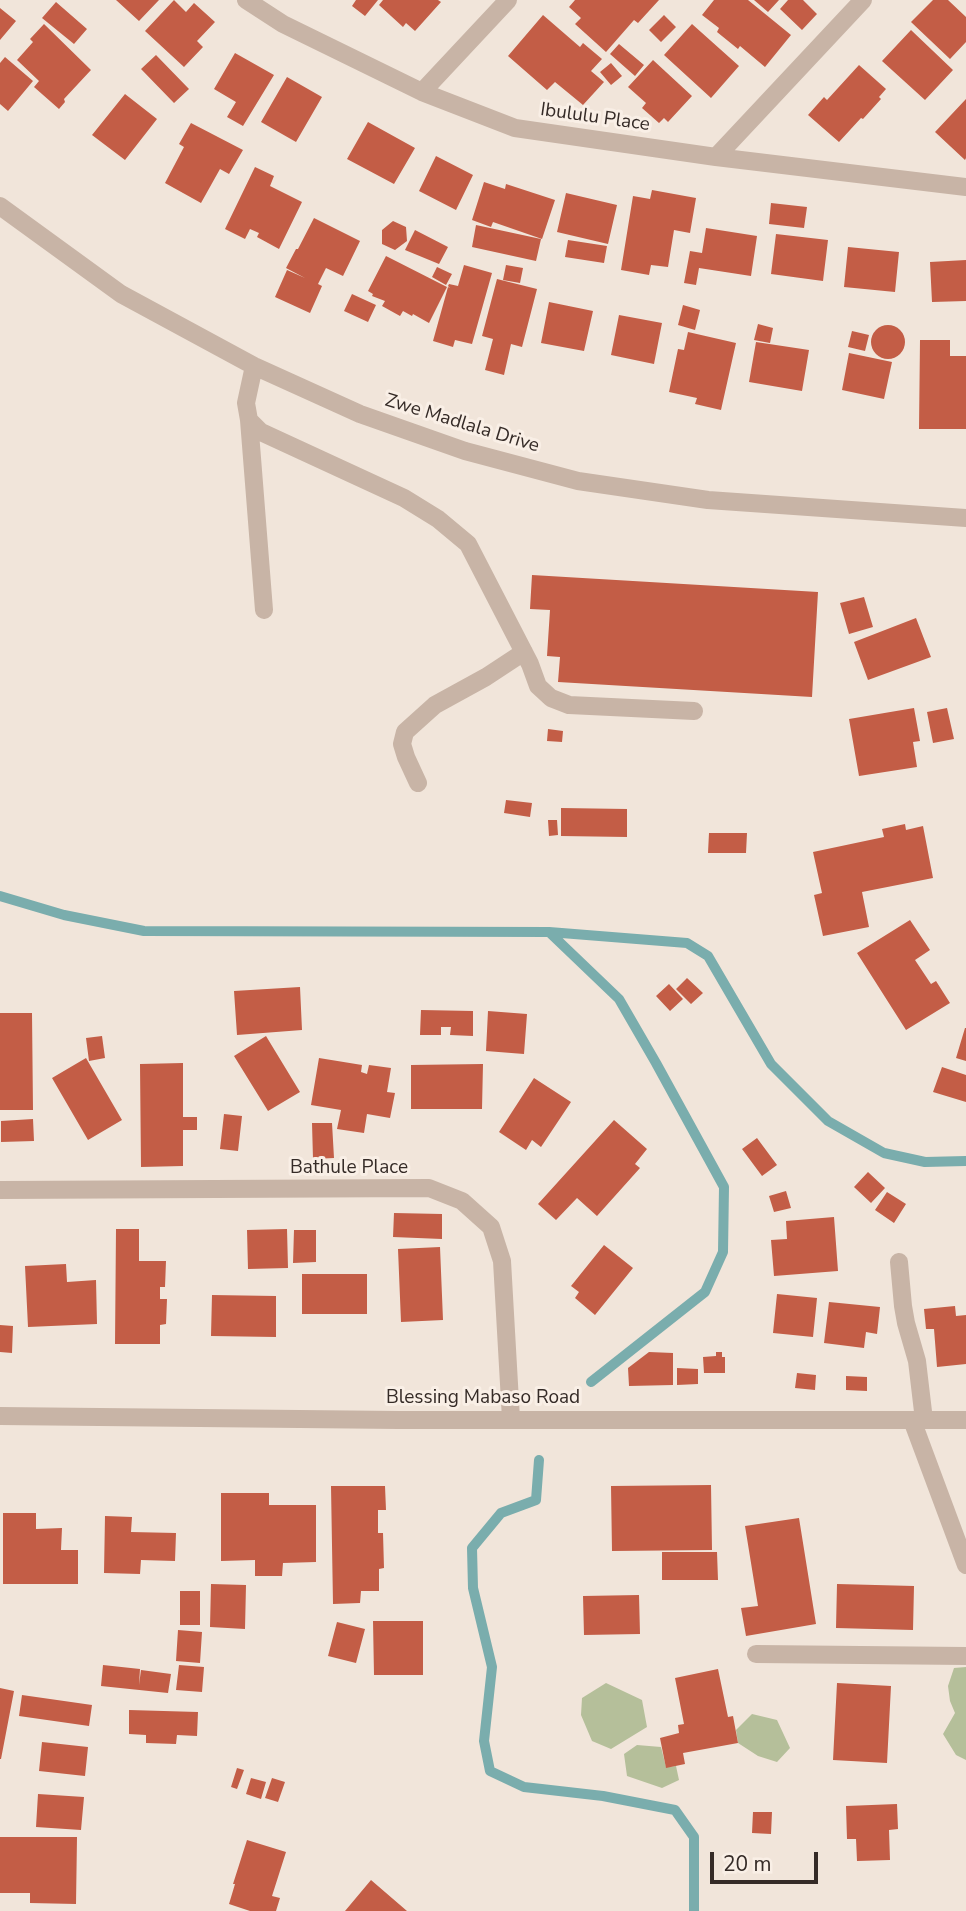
<!DOCTYPE html>
<style>
body{margin:0}
#map{position:relative;width:966px;height:1911px;overflow:hidden;background:#f1e5da;font-family:"Nunito Sans",sans-serif}
canvas{display:block}
.scale{position:absolute;left:710px;top:1852px;width:108px;height:32px;box-sizing:border-box;border:4px solid #352b27;border-top:0;padding-left:9px;font-size:21px;line-height:24px;white-space:nowrap;color:#352b27;-webkit-text-stroke:5px #f9efe6;paint-order:stroke}
</style>
<div id="map">
<canvas width="966" height="1911"></canvas>
<div class="scale">20 m</div>
</div>
<script>
const ctx = document.querySelector('canvas').getContext('2d');
ctx.lineJoin = 'round';
function fillPath(path, color) { ctx.fillStyle = color; ctx.fill(path, 'evenodd'); }
const poly = rows => new Path2D(rows.map(r => 'M' + r).join(''));
function stroke(path, color, width, dash) { ctx.strokeStyle = color; ctx.lineWidth = width; ctx.lineCap = dash ? 'butt' : 'round'; ctx.setLineDash(dash || []); ctx.stroke(path); }
function drawText(font, color, halo, rows, align = 'center') {
  ctx.font = font + ' "Nunito Sans",sans-serif'; ctx.lineWidth = 6; ctx.setLineDash([]); ctx.textBaseline = 'middle'; ctx.strokeStyle = halo; ctx.fillStyle = color; for (const [text, x, y, turn = 0] of rows) {
    ctx.save(); ctx.translate(x, y); ctx.rotate((+turn || 0) * Math.PI / 180); ctx.textAlign = isNaN(turn) ? turn : align; if (halo) ctx.strokeText(text, 0, 0); ctx.fillText(text, 0, 0); ctx.restore();
  }
}
fillPath(poly([
 [966,1667,966,1760,956,1755,943,1734,955,1713,950,1701,948,1686,954,1668],
 [606,1683,642,1700,647,1727,611,1749,592,1741,581,1715,582,1698],
 [752,1714,777,1720,790,1748,777,1762,758,1756,738,1743,736,1730],
 [637,1745,661,1747,666,1767,676,1766,679,1780,662,1788,627,1776,624,1754]
]), '#b5bf9a');
stroke(poly([
 [0,896,64,915,144,931,549,932,687,943,708,956,771,1064,828,1121,884,1153,925,1162,966,1161],
 [549,932,619,999,656,1063,724,1187,723,1252,705,1292,591,1382],
 [539,1460,536,1500,501,1513,472,1548,473,1588,492,1667,484,1741,490,1771,524,1787,603,1796,675,1810,694,1837,694,1911]
]), '#7aadad', 10);
fillPath(poly([
 [116,0,159,0,139,21],
 [174,0,186,12,194,3,215,22,197,41,203,47,184,67,145,31],
 [356,0,378,0,365,16,352,6],
 [383,0,438,0,441,2,415,31,406,23,403,27,379,5],
 [575,0,659,0,638,23,634,20,606,52,575,24,581,18,569,7],
 [714,0,748,0,791,35,765,67,740,46,738,49,717,32,719,28,702,15],
 [754,0,779,0,768,12],
 [788,0,803,0,817,14,802,30,780,9],
 [933,0,948,0,966,17,966,42,950,59,911,22],
 [56,2,87,29,74,44,42,18],
 [0,8,16,21,0,40],
 [543,15,580,47,583,43,602,59,591,71,604,82,583,105,555,82,547,90,508,56],
 [664,15,676,27,661,42,649,30],
 [44,24,91,70,64,99,65,102,59,109,34,87,39,81,17,60,33,42,30,39],
 [692,24,739,66,711,98,664,55],
 [911,30,953,70,925,100,882,61],
 [619,44,644,65,635,76,610,54],
 [235,53,274,75,243,126,227,117,236,102,214,89],
 [156,55,189,89,174,103,141,69],
 [5,57,33,81,8,111,0,104,0,63],
 [653,60,692,96,668,122,664,118,659,123,642,108,646,103,628,87],
 [611,63,622,76,611,85,600,72],
 [859,65,886,89,879,97,881,99,863,119,861,118,839,142,808,115,824,97,827,100],
 [287,77,322,97,296,142,261,122],
 [125,94,157,119,125,160,92,135],
 [966,99,966,158,965,160,935,132],
 [368,122,415,148,394,184,347,159],
 [191,123,243,150,229,174,220,169,201,203,165,183,184,147,179,144],
 [436,156,473,175,456,210,419,191],
 [255,167,274,176,270,186,302,202,279,249,257,237,259,233,250,229,245,239,225,229],
 [484,182,505,189,506,184,555,200,542,239,493,222,491,227,472,220],
 [652,190,696,198,690,233,674,230,668,267,651,265,649,275,621,270,633,196,650,199],
 [566,193,617,205,608,244,557,232],
 [771,203,807,207,804,228,769,224],
 [314,218,360,241,343,276,326,268,318,284,322,286,310,313,275,297,287,270,305,278,286,268,296,249,298,249],
 [393,221,406,227,407,241,395,250,382,244,382,230],
 [476,225,541,239,536,261,472,247],
 [706,228,757,236,751,276,699,268,696,285,684,283,690,251,702,253],
 [415,230,448,247,439,264,405,250],
 [776,234,828,240,823,281,771,274],
 [568,240,607,246,604,263,565,257],
 [848,247,899,252,895,292,844,287],
 [386,256,447,287,429,323,413,314,412,316,403,311,400,316,382,306,385,301,372,296,373,294,368,291],
 [966,260,966,301,932,302,930,262],
 [464,265,492,273,472,344,455,340,453,347,433,341,448,287,450,288,448,286,449,284,458,286],
 [506,265,523,268,520,283,503,280],
 [437,267,452,274,446,285,432,277],
 [497,279,537,289,522,347,511,344,504,375,485,370,493,339,482,336],
 [352,294,376,305,368,322,344,311],
 [549,302,593,311,584,351,541,343],
 [683,305,700,310,695,330,678,325],
 [619,315,662,323,654,364,611,355],
 [758,324,773,328,770,343,754,340],
 '871 342a17 17 0 1 1 34 0a17 17 0 1 1-34 0Z',
 [852,331,869,335,865,351,848,347],
 [688,332,736,343,721,410,695,404,697,398,669,392,678,349,684,350],
 [920,340,950,340,950,356,966,356,966,429,919,429],
 [756,342,809,350,802,391,749,382],
 [849,353,892,362,884,399,842,390],
 [532,575,818,592,812,697,558,682,560,657,547,656,550,610,530,609],
 [864,597,873,627,849,634,840,603],
 [916,618,931,657,868,680,854,642],
 [914,708,920,741,913,742,917,767,859,776,849,719],
 [947,708,954,739,933,743,927,712],
 [548,729,563,731,562,742,547,741],
 [506,800,532,803,530,817,504,813],
 [561,808,627,809,627,837,561,836],
 [548,820,557,820,558,835,549,836],
 [905,824,906,830,923,826,933,878,862,892,869,927,823,936,814,895,822,893,813,852,884,837,882,829],
 [709,833,747,833,746,853,708,853],
 [910,920,930,950,915,960,931,984,936,981,950,1003,906,1030,857,953],
 [687,978,703,993,691,1004,676,989],
 [669,984,683,999,670,1011,656,996],
 [300,987,302,1030,237,1035,234,991],
 [421,1010,473,1011,473,1036,450,1035,451,1027,441,1027,441,1035,420,1035],
 [488,1011,527,1014,524,1054,486,1051],
 [0,1013,32,1013,33,1110,0,1110],
 [965,1028,966,1028,966,1061,956,1058],
 [102,1036,105,1058,89,1061,86,1038],
 [266,1036,300,1092,268,1111,234,1056],
 [86,1058,122,1120,88,1140,52,1078],
 [319,1058,362,1065,361,1072,367,1074,369,1065,391,1068,387,1092,395,1093,390,1118,367,1114,364,1133,337,1129,341,1110,311,1105],
 [183,1063,183,1117,197,1117,197,1130,183,1130,183,1166,141,1167,140,1064],
 [483,1064,482,1109,411,1109,411,1065],
 [942,1067,966,1075,966,1102,933,1092],
 [534,1078,571,1102,541,1147,532,1140,526,1150,499,1132],
 [224,1114,242,1116,238,1151,220,1149],
 [33,1119,34,1141,1,1142,1,1121],
 [614,1120,647,1149,635,1164,640,1168,597,1216,577,1198,556,1220,538,1204],
 [312,1123,332,1123,334,1158,313,1159],
 [757,1138,777,1165,762,1176,742,1149],
 [868,1172,885,1188,871,1203,854,1187],
 [786,1191,791,1208,774,1212,769,1196],
 [887,1192,906,1204,894,1223,875,1210],
 [394,1213,442,1214,442,1239,393,1237],
 [834,1217,838,1271,774,1276,771,1240,787,1239,786,1221],
 [116,1229,139,1229,139,1261,166,1261,165,1287,160,1287,160,1299,167,1299,166,1324,160,1325,160,1344,115,1344],
 [287,1229,288,1268,248,1269,247,1230],
 [294,1230,316,1230,316,1262,293,1263],
 [604,1245,633,1268,595,1315,575,1298,579,1292,571,1286],
 [440,1247,443,1320,401,1322,398,1249],
 [66,1264,67,1282,96,1280,97,1324,28,1327,25,1266],
 [302,1274,367,1274,367,1314,302,1314],
 [777,1294,817,1298,813,1337,773,1333],
 [212,1295,276,1296,276,1337,211,1336],
 [829,1302,880,1307,877,1334,866,1332,864,1348,824,1343],
 [955,1306,956,1316,966,1315,966,1364,937,1367,934,1329,926,1329,924,1309],
 [0,1325,13,1326,12,1353,0,1352],
 [649,1352,673,1353,673,1385,629,1386,628,1368],
 [716,1352,722,1352,722,1357,725,1357,725,1373,704,1373,703,1357,716,1356],
 [677,1368,698,1369,698,1384,677,1385],
 [797,1373,816,1375,815,1390,795,1388],
 [846,1376,867,1377,867,1391,846,1390],
 [711,1485,712,1550,612,1551,611,1486],
 [331,1486,385,1486,386,1510,378,1510,378,1533,383,1533,384,1568,379,1569,379,1591,361,1591,360,1603,333,1604],
 [221,1493,269,1493,269,1505,316,1505,316,1562,283,1563,282,1576,255,1576,255,1560,221,1561],
 [3,1513,36,1513,36,1529,62,1528,61,1550,78,1550,78,1584,3,1584],
 [105,1516,132,1517,131,1532,176,1533,175,1561,141,1560,140,1574,104,1573],
 [799,1518,816,1624,746,1636,741,1608,758,1606,745,1526],
 [662,1552,717,1552,718,1580,662,1580],
 [211,1584,246,1585,245,1629,210,1627],
 [837,1584,914,1586,913,1630,836,1628],
 [180,1591,200,1591,200,1625,180,1625],
 [639,1595,640,1634,584,1635,583,1596],
 [373,1621,423,1621,423,1675,374,1675],
 [337,1622,365,1629,356,1663,328,1656],
 [178,1630,202,1632,200,1663,176,1661],
 [103,1665,140,1669,139,1685,141,1670,171,1674,168,1693,101,1686],
 [179,1665,204,1667,202,1692,176,1690],
 [718,1669,728,1717,733,1716,738,1743,683,1753,685,1764,666,1768,660,1738,679,1733,678,1725,684,1724,675,1678],
 [837,1683,891,1686,887,1763,833,1760],
 [0,1688,14,1691,1,1759,0,1759],
 [22,1695,92,1705,89,1726,19,1716],
 [129,1710,198,1712,197,1736,177,1735,176,1744,146,1743,146,1735,129,1734],
 [42,1742,88,1747,85,1776,39,1771],
 [237,1768,244,1770,237,1789,231,1787],
 [251,1778,266,1782,261,1799,246,1794],
 [272,1778,285,1782,278,1802,265,1798],
 [38,1794,84,1797,81,1830,36,1827],
 [897,1804,898,1829,889,1830,890,1860,857,1861,856,1839,847,1839,846,1806],
 [753,1812,772,1812,771,1834,752,1833],
 [0,1837,77,1837,76,1904,30,1903,30,1893,0,1893],
 [247,1840,286,1852,272,1896,280,1898,276,1911,250,1911,229,1904,235,1884,233,1884],
 [371,1880,407,1911,345,1911]
]), '#c35d46');
stroke(poly([
 [246,0,283,24,422,92,515,128,716,157,966,187],
 [422,92,508,0],
 [716,157,863,0],
 [0,206,121,294,254,366,360,414,465,451,578,481,708,500,966,518],
 [254,366,246,403,249,420,261,432,404,498,438,519,468,544,530,664,538,686,551,698,569,705,694,711],
 [249,420,264,610],
 [418,783,406,757,402,744,405,732,435,705,486,677,524,652],
 [0,1190,429,1188,462,1201,491,1227,502,1261,511,1419],
 [899,1262,903,1306,906,1323,917,1361,924,1420],
 [0,1416,399,1420,966,1420],
 [912,1420,966,1565],
 [756,1654,966,1656]
]), '#c8b4a6', 18);
drawText('19px', '#352b27', '#f9efe6', [
 ["Ibululu Place",595,118,8],
 ["Zwe Madlala Drive",462,424,17],
 ["Bathule Place",349,1168],
 ["Blessing Mabaso Road",483,1398]
]);
</script>
